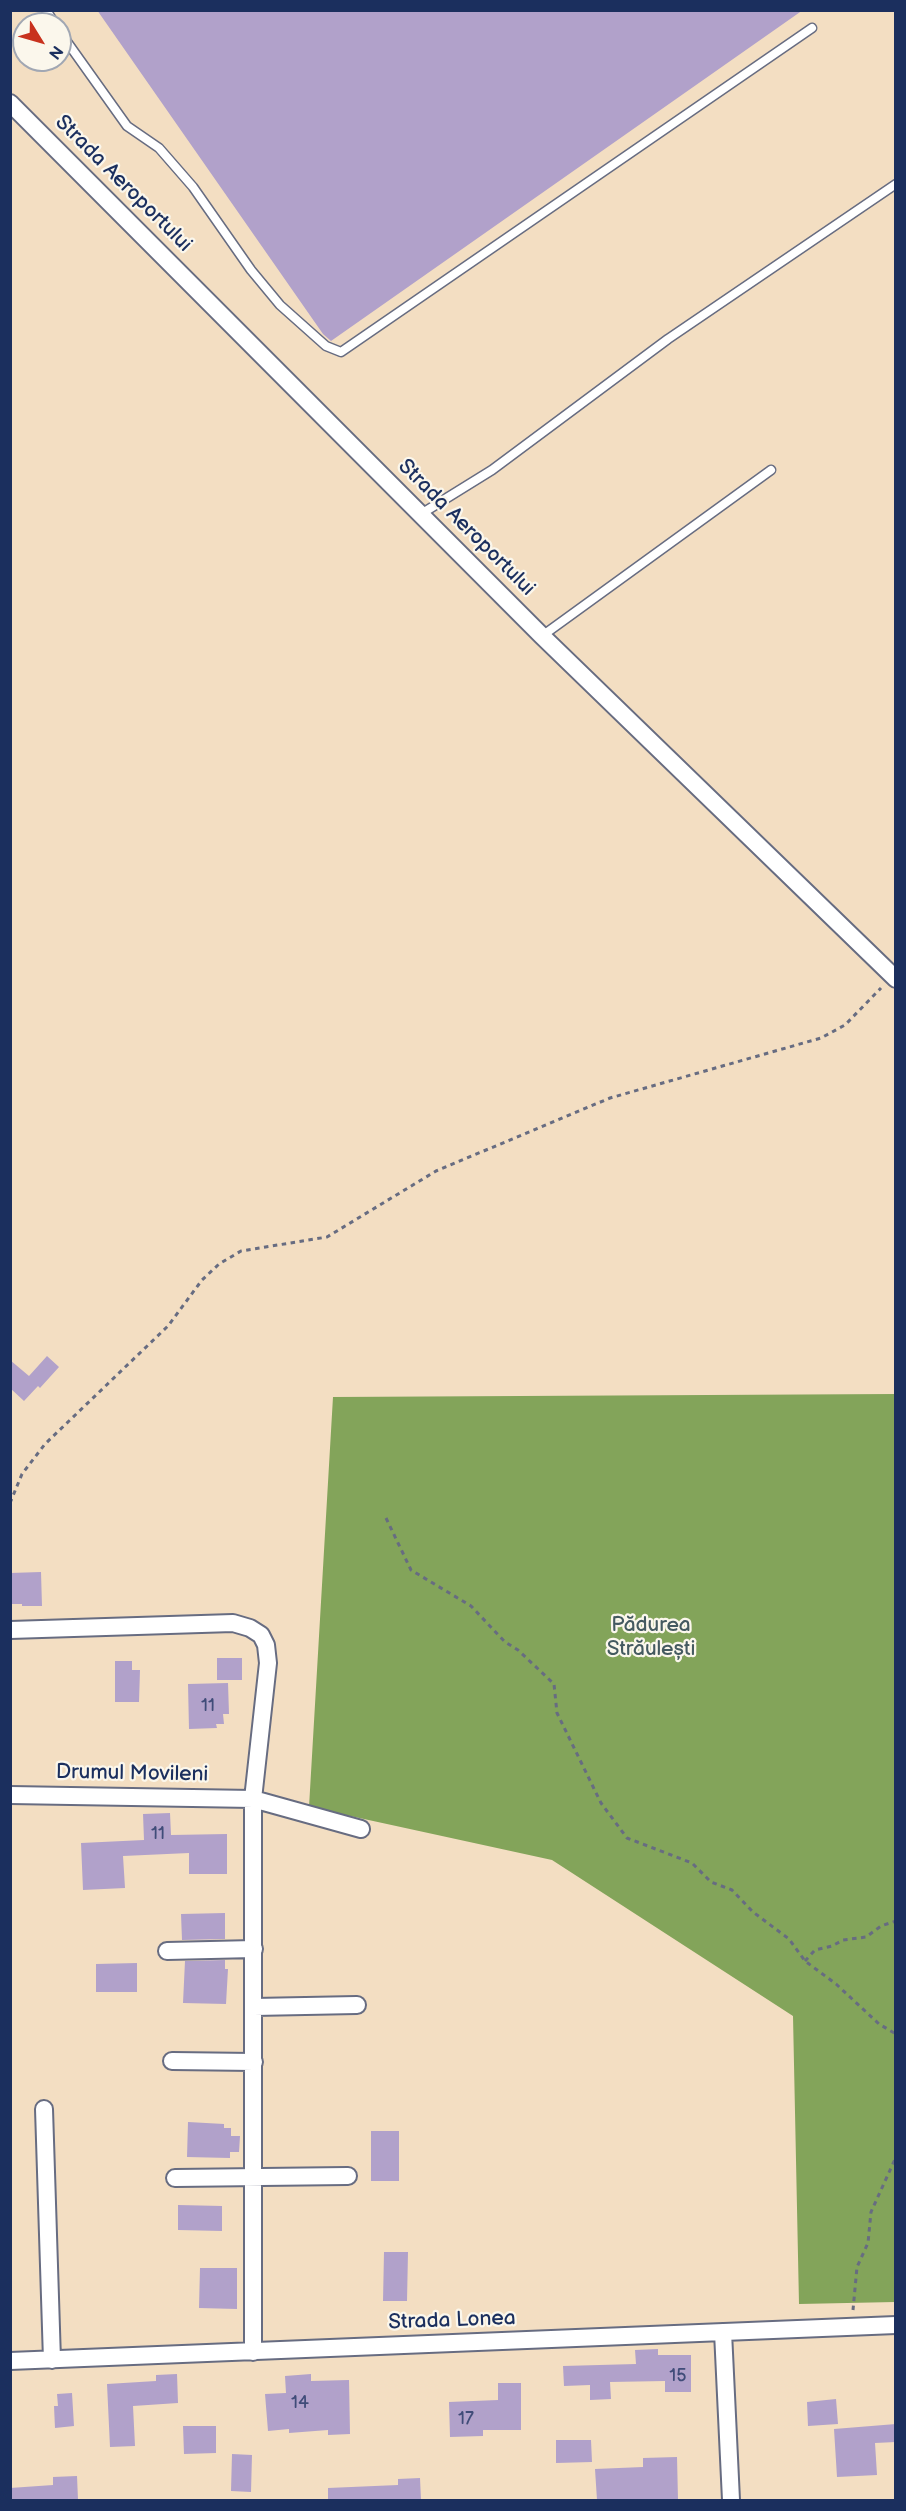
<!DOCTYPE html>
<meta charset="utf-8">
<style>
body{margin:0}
#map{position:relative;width:906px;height:2511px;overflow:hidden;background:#f3dec2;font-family:"Balsamiq Sans",sans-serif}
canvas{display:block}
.frame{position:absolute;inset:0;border:12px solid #1b2f5e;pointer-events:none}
.north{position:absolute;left:12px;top:12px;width:60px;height:60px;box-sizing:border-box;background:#fbf7ec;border:2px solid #a1a7b3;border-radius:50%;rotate:127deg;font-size:16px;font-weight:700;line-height:24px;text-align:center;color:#1b2f5e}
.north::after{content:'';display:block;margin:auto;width:21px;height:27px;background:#c8321e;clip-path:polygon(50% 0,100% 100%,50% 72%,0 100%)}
</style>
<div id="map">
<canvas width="906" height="2511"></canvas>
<div class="frame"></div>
<div class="north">N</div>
</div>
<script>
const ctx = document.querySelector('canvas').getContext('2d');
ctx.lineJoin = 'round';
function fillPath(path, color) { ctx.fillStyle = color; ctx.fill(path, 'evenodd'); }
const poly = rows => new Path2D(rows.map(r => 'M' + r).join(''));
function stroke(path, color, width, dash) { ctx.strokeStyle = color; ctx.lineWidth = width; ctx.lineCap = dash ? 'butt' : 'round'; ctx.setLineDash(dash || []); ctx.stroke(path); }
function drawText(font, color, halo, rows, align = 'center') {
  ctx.font = font + ' "Balsamiq Sans",sans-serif'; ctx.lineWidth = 4.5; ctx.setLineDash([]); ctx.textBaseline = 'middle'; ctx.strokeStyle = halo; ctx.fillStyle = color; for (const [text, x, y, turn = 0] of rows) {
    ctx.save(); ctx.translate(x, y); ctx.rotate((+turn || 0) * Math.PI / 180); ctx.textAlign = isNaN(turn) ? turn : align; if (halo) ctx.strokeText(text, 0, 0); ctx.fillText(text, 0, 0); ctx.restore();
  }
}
fillPath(poly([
 [895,1394,895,2302,799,2304,793,2016,552,1860,309,1807,333,1397]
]), '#83a45a');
fillPath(poly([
 [97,10,803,10,331,341,323,334],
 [47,1356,59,1367,40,1388,38,1386,24,1401,10,1388,10,1360,29,1376],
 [41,1572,42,1606,22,1606,22,1604,10,1604,10,1573],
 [217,1658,242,1658,242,1680,217,1680],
 [115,1661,132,1661,132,1670,140,1670,139,1702,115,1702],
 [228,1683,229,1714,223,1714,224,1724,216,1724,217,1728,189,1729,188,1684],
 [170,1813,171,1835,227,1834,227,1874,189,1874,189,1853,123,1856,125,1888,83,1890,81,1843,144,1840,143,1814],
 [225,1913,225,1939,182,1940,181,1914],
 [225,1960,225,1969,228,1969,226,2004,183,2003,185,1961],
 [137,1963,137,1992,96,1992,96,1964],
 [188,2122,224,2124,224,2128,231,2128,231,2136,240,2136,239,2152,230,2152,230,2158,187,2157],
 [371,2131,399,2131,399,2181,371,2181],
 [178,2205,222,2206,222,2231,178,2230],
 [384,2252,408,2252,407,2301,383,2301],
 [200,2268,237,2268,237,2309,199,2308],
 [658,2349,658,2355,691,2355,691,2392,665,2392,665,2381,610,2382,611,2399,590,2400,590,2385,564,2386,563,2366,636,2364,635,2350],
 [177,2374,178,2403,133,2406,135,2446,110,2447,107,2384,156,2381,156,2375],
 [311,2374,311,2381,349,2380,350,2434,328,2435,328,2430,289,2433,289,2429,268,2431,265,2394,286,2393,285,2376],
 [498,2383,521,2383,521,2430,483,2430,483,2436,450,2437,449,2402,498,2400],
 [72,2393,74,2426,55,2428,54,2406,58,2406,57,2394],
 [836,2399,838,2424,808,2426,807,2402],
 [896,2424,896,2442,875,2443,877,2475,837,2477,834,2429],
 [183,2426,216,2426,216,2453,184,2454],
 [556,2440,591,2440,592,2462,556,2463],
 [232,2454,252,2455,251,2492,231,2491],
 [677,2457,678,2500,597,2500,595,2469,643,2467,643,2458],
 [77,2476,78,2500,10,2500,10,2488,53,2485,53,2477],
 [420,2478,421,2500,328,2500,328,2488,398,2485,398,2479]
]), '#b1a1ca');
const lane = poly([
 [46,10,55,24],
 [60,32,127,126,159,148,193,187,251,270,280,305,326,346,341,352,812,28],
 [421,514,492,470,668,339,896,184],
 [542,636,771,470]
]);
const street = poly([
 [10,103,542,636,896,979],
 [10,1630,233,1623,250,1628,261,1635,266,1645,268,1663,253,1799,253,2352],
 [10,1795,253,1799,361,1829],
 [167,1951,254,1949],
 [254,2007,357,2005],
 [172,2061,254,2062],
 [44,2109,52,2360],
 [175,2178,348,2176],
 [723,2332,731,2500],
 [10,2361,896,2325]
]);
stroke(lane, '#676c81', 11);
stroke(street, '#676c81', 20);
stroke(poly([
 [10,1503,22,1474,45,1444,168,1326,202,1280,219,1264,241,1251,327,1237,436,1171,610,1098,821,1038,845,1025,881,988],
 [386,1518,411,1570,471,1606,505,1642,518,1650,554,1684,557,1713,601,1803,627,1838,692,1863,711,1882,732,1890,753,1912,789,1939,805,1961,836,1984,879,2024,896,2034],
 [805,1961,815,1950,832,1946,843,1940,866,1937,881,1926,896,1921],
 [853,2310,857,2267,868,2243,871,2212,896,2157]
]), '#676c81', 3, [4.5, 4.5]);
stroke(lane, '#fff', 8);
stroke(street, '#fff', 16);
drawText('18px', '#404c79', null, [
 ["11",208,1706],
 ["11",158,1834],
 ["15",678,2376],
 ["14",300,2403],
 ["17",466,2419]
]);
drawText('21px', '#1b2f5e', '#fbf7ec', [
 ["Strada Aeroportului",123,184,45],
 ["Strada Aeroportului",466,528,45],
 ["Drumul Movileni",132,1774,1],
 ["Strada Lonea",452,2321,-2]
]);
drawText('21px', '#445a60', '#fbf7ec', [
 ["Pădurea",651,1626],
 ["Străulești",651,1650]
]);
</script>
